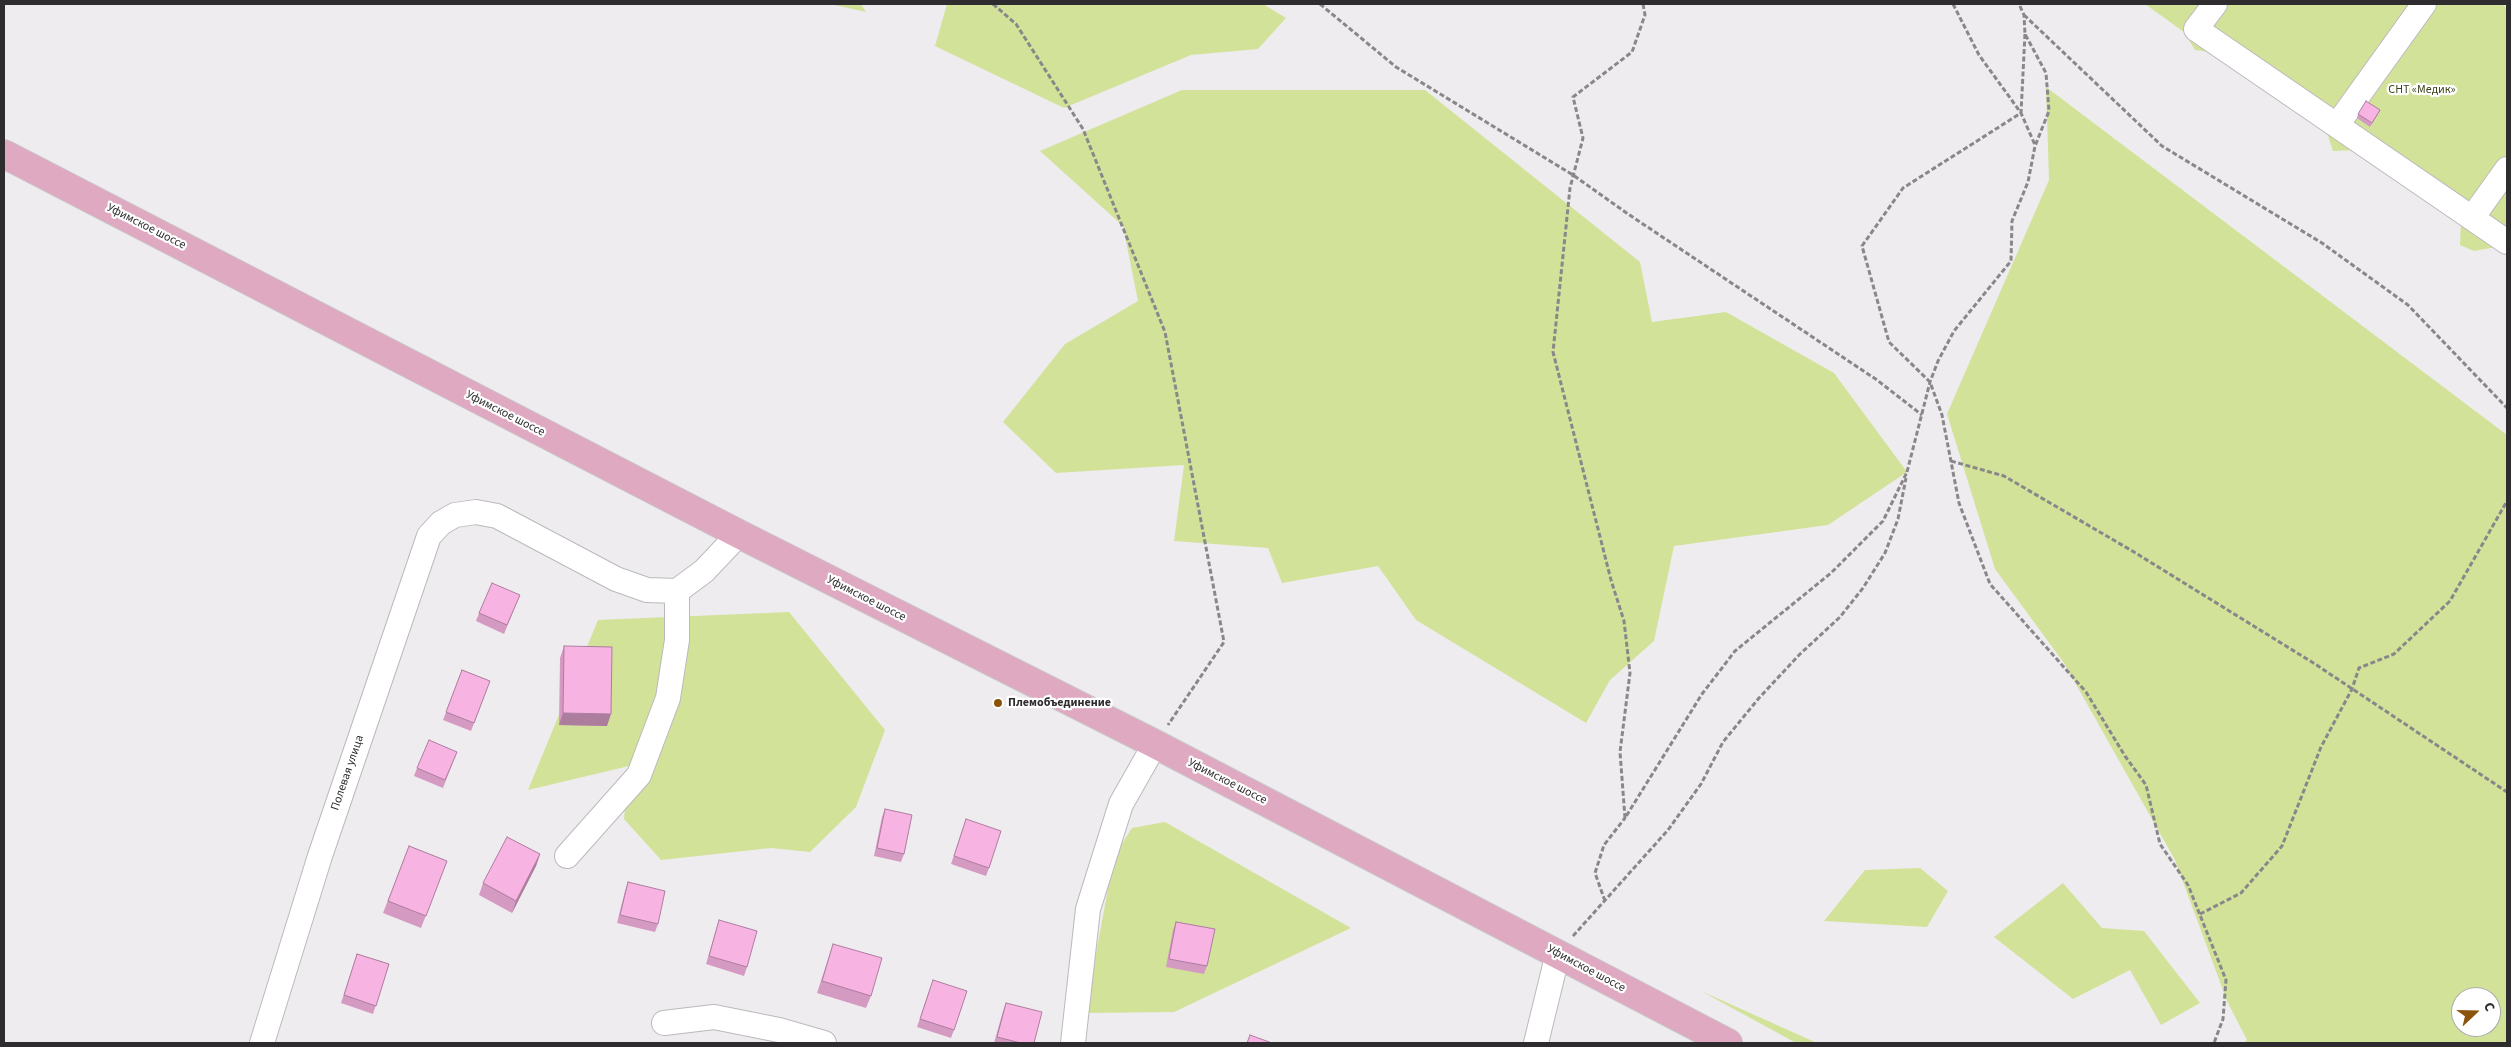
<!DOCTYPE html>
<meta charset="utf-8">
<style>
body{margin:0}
#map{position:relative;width:2511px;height:1047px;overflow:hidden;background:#efecf0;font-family:"Source Sans 3",sans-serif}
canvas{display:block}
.frame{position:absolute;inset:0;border:5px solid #2e2c2e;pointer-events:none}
.north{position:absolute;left:2451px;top:987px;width:50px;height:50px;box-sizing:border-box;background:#fff;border:1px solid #ababab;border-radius:50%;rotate:69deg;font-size:14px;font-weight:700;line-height:20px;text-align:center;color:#2e2c2e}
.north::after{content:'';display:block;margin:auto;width:18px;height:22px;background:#8c540b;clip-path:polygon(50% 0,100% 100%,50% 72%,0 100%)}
</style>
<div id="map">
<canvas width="2511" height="1047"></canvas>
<div class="frame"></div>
<div class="north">С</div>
</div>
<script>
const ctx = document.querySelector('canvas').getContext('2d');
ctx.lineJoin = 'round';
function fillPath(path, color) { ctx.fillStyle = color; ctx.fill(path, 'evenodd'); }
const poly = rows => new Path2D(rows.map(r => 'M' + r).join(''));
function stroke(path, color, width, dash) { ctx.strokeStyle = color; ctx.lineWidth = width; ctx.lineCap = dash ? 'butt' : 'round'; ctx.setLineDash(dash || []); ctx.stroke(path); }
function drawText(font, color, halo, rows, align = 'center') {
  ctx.font = font + ' "Source Sans 3",sans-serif'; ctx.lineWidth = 4.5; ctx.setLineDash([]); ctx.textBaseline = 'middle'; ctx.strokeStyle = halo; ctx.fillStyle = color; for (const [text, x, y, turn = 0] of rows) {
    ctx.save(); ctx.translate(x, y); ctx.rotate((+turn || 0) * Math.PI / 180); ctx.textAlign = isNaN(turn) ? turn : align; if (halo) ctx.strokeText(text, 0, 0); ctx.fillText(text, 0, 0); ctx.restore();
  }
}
fillPath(poly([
 [830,4,861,4,866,12],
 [947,4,1263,4,1286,18,1258,49,1191,55,1064,108,935,46],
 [2145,4,2503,4,2507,9,2507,254,2496,247,2474,251,2460,245,2461,220,2357,150,2333,151,2325,127,2218,53,2195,50,2184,32],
 [2046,87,2507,435,2507,1043,2243,1043,2247,1040,2227,1001,2175,860,2064,663,1995,569,1947,414,2049,180],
 [2461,997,2491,997,2491,1027,2461,1027],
 [1182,90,1425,90,1640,262,1652,322,1726,312,1834,373,1907,472,1828,525,1674,546,1654,641,1610,680,1586,723,1416,620,1378,566,1282,583,1268,548,1174,541,1184,465,1056,473,1003,422,1065,344,1138,301,1123,226,1040,151],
 [789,612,885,730,856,807,810,852,771,848,661,860,624,819,629,766,528,790,598,620],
 [1165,822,1351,928,1174,1012,1085,1013,1114,856,1132,828],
 [1920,868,1948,891,1927,927,1824,921,1865,870],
 [2063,883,2102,928,2144,931,2200,1003,2161,1025,2130,970,2073,999,1994,937],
 [1701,991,1817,1043,1796,1043]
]), '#d2e299');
const minor = poly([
 [2215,4,2196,29,2507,242],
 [2337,125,2424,4],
 [2472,218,2507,169],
 [567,856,639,775,668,698,677,640,677,591],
 [664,1023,714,1017,779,1030,824,1043],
 [262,1043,320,856,429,536,441,523,455,515,476,512,497,516,616,579,647,590,677,591,704,571,739,534],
 [1073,1043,1088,909,1121,804,1155,744],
 [1536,1043,1558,953]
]);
const major = poly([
 [4,154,739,534,1155,744,1728,1043]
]);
stroke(minor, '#bcb9bd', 26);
stroke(major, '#c9c8c9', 30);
stroke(poly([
 [993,4,1016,24,1083,129,1165,332,1224,642,1168,725],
 [1320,4,1396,67,1573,175,1628,214,1877,380,1922,415],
 [1643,4,1645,15,1632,52,1573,97,1583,138,1570,188,1553,352,1611,580,1624,621,1630,673,1620,752,1625,818,1702,694,1735,651,1831,573,1883,521,1907,472],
 [1953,4,1979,55,2021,113,2035,145],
 [2024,15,2162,146,2322,243,2408,305,2507,408],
 [2025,34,2021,113,1903,188,1862,246,1889,342,1930,382,1942,415,1959,503,1990,584,2086,692,2125,756,2146,785,2160,844,2188,885,2226,980,2223,1019,2214,1043],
 [1951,461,2004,476,2134,552,2315,664,2507,792],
 [1907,472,1930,382,1938,361,1954,331,2011,261,2012,221,2028,182,2035,146,2049,111,2046,73,2025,34,2024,15,2019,4],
 [1605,901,1595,873,1604,845,1625,818],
 [2200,914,2241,893,2282,846,2321,747,2352,689,2359,668,2394,654,2450,601,2507,501],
 [1573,936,1668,830,1701,784,1723,742,1759,698,1799,655,1840,617,1863,588,1885,553,1898,519,1906,478]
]), '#8a878a', 3, [5, 2.5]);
stroke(minor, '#fff', 24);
stroke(major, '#dea9c1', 28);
fillPath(poly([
 [2380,110,2378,114,2370,127,2357,118,2358,114],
 [520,595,504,634,476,621,479,613],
 [564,646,607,726,559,725,560,658],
 [462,670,490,681,471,731,443,720],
 [457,752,443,788,414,776,417,768],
 [885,809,904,854,901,862,874,856,882,817],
 [963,828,989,868,986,876,951,864],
 [409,846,447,861,421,928,383,913],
 [540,854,536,866,512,913,479,895,483,883],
 [628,882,658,924,655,932,617,923,625,891],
 [719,920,747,967,744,976,706,964],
 [1176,922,1207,966,1204,974,1166,967,1173,930],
 [833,944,871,996,866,1008,817,993],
 [357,954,389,964,373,1014,341,1003],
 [930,988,954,1030,951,1038,917,1027],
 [1006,1003,1034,1043,994,1043,1003,1011]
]), '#d49ac2');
fillPath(poly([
 [563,713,611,714,607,726,559,725],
 [540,854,536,866,512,913,516,901]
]), '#ad7d9e');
const building = poly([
 [2366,101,2380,110,2372,123,2358,114,2366,101],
 [492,583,520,595,507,625,479,613,492,583],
 [564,646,612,647,611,714,563,713,564,646],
 [462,670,490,681,474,723,446,712,462,670],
 [429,740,457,752,445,780,417,768,429,740],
 [885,809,912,815,904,854,877,848,885,809],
 [966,819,1001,831,989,868,954,856,966,819],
 [507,837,540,854,516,901,483,883,507,837],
 [409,846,447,861,426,916,388,901,409,846],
 [628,882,665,891,658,924,620,915,628,882],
 [719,920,757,931,747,967,709,956,719,920],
 [1176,922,1215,929,1207,966,1169,959,1176,922],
 [833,944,882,958,871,996,822,981,833,944],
 [357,954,389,964,376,1006,344,995,357,954],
 [933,980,967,991,954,1030,920,1019,933,980],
 [1006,1003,1042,1012,1034,1043,1021,1043,997,1037,1006,1003],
 [1250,1035,1272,1043,1247,1043,1250,1035]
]);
fillPath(building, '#f7b3e2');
stroke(building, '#ad7d9e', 1);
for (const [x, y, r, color] of [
 [998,703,5,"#8c540b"]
]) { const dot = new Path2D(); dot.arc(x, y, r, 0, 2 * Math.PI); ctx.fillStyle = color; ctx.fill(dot); stroke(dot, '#fff', 2); }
drawText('12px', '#3c441b', '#fff', [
 ["СНТ «Медик»",2422,90]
]);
drawText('12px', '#2e2c2e', '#fff', [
 ["Уфимское шоссе",146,227,27],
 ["Уфимское шоссе",505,414,27],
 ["Уфимское шоссе",866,599,27],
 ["Полевая улица",348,773,-71],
 ["Уфимское шоссе",1227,782,27],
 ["Уфимское шоссе",1586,969,28]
]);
drawText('bold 12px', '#2e2c2e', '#fff', [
 ["Племобъединение",1008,703]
], 'left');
</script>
